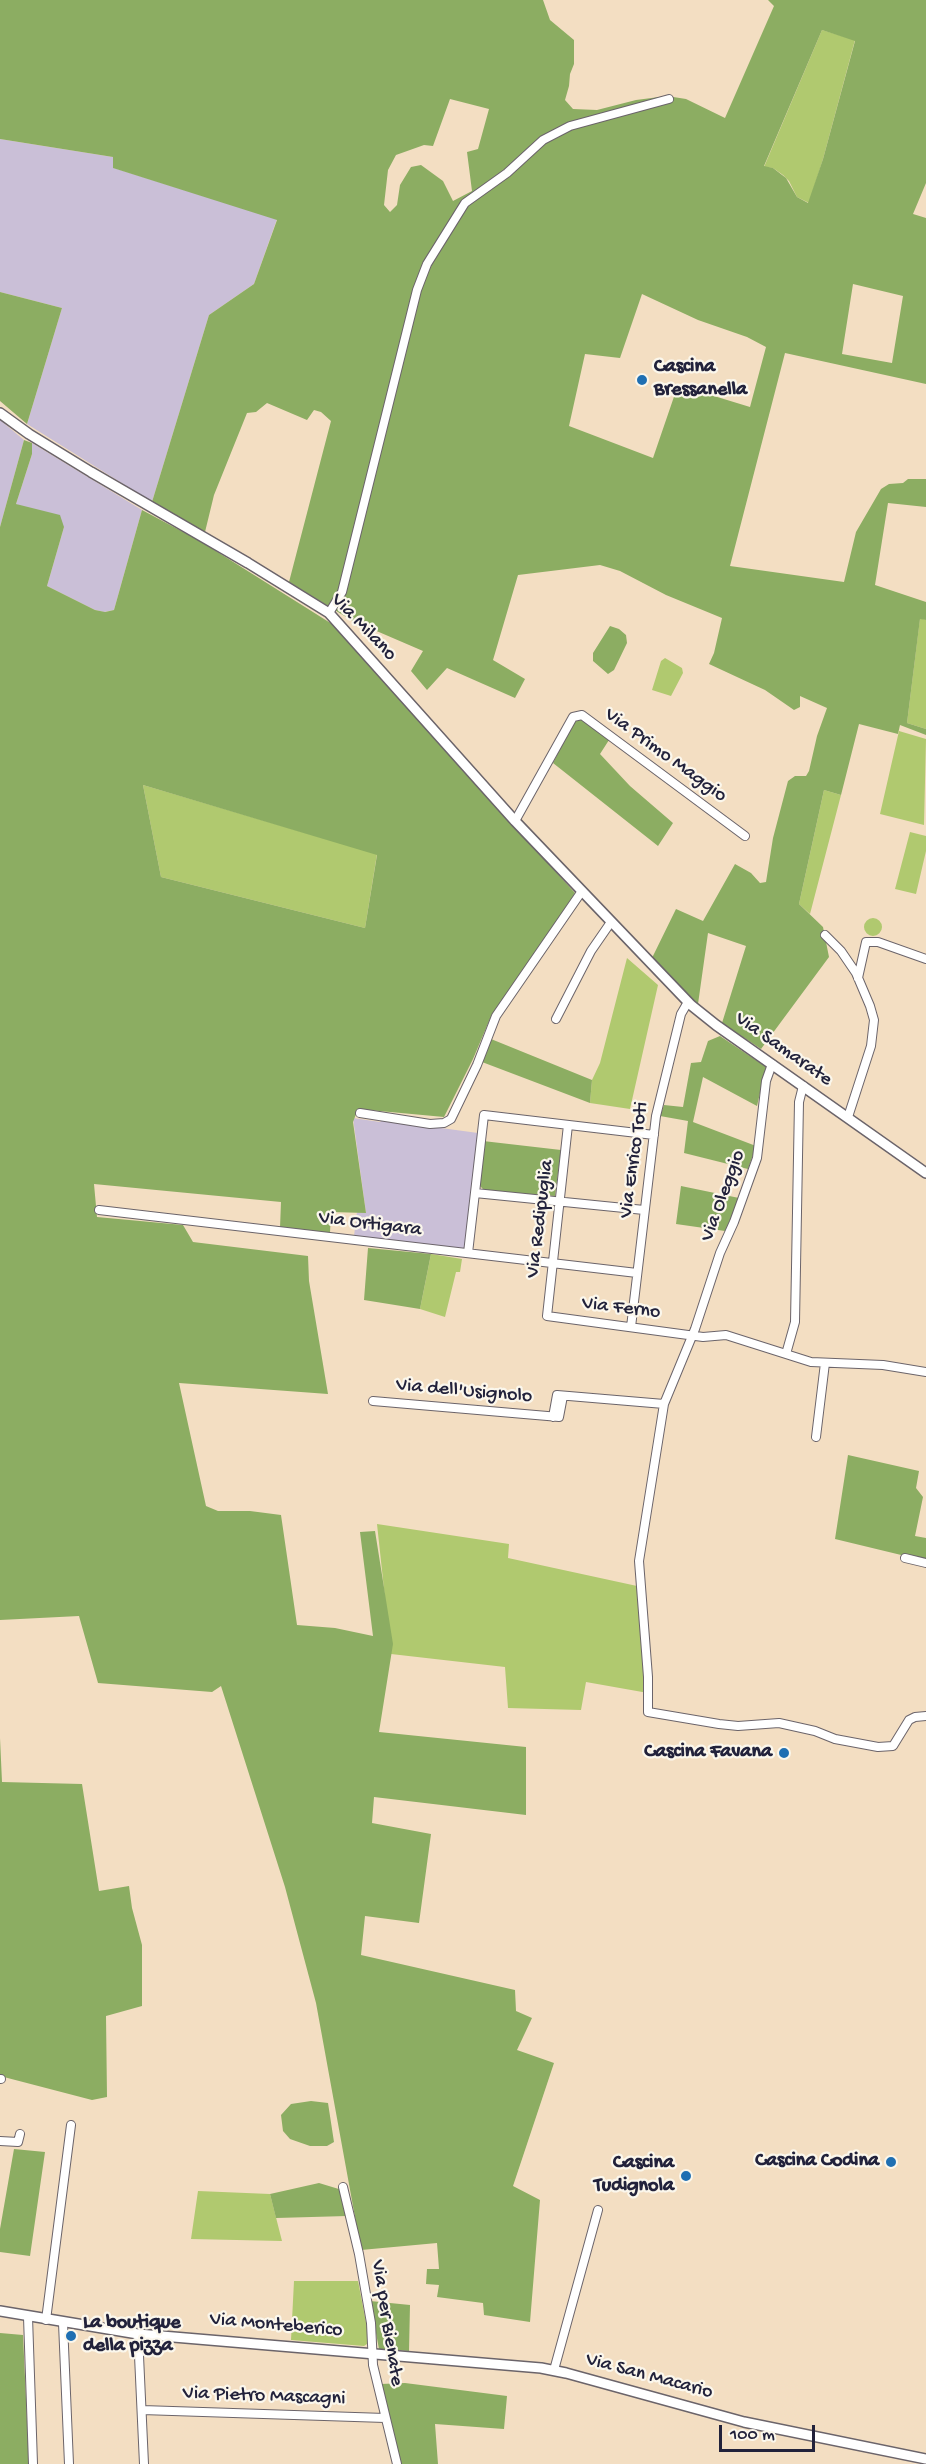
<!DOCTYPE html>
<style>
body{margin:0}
#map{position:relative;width:926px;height:2464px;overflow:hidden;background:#f3dec2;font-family:"Gochi Hand",sans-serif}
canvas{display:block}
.scale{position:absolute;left:719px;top:2425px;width:96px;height:27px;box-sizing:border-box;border:3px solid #22223b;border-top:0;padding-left:8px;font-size:18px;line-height:21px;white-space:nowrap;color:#22223b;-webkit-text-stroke:4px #fbf7ec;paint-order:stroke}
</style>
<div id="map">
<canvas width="926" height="2464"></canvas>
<div class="scale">100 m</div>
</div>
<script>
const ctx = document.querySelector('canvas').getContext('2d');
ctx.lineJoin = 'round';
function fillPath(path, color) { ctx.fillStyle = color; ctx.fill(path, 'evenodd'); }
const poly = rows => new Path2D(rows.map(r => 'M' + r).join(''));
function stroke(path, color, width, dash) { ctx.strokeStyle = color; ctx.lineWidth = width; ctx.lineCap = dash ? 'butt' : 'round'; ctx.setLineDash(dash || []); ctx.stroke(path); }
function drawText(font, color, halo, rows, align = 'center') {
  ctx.font = font + ' "Gochi Hand",sans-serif'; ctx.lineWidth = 4.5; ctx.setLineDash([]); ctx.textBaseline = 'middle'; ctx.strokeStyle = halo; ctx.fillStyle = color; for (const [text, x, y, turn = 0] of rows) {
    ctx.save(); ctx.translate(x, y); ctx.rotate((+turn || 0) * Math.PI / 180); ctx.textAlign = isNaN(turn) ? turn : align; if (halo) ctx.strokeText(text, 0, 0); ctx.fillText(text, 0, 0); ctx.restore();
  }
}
fillPath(poly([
 [0,139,113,157,114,168,277,219,254,284,209,315,152,502,27,424,62,308,0,292],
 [0,420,24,440,0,527],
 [32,443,142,510,114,610,104,612,95,610,47,586,64,527,16,504,32,454],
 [353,1118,380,1122,382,1120,478,1133,465,1249,354,1236,357,1212,366,1213]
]), '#cabfd7');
fillPath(poly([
 [822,30,855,40,823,159,809,203,797,197,789,181,783,175,773,168,764,167],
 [920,618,926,620,926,729,907,723],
 [665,658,682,668,683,673,671,696,652,690,661,661],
 [899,731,926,739,924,825,880,814],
 [143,785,377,854,365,928,161,877],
 [824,790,841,795,810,914,799,904],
 [910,832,926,836,926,851,916,894,895,889],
 '864 927a9 9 0 1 1 18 0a9 9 0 1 1-18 0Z',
 [627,958,658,985,630,1109,590,1103,592,1080,600,1063],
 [431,1254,462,1259,460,1272,456,1272,445,1317,420,1309],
 [377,1524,509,1544,508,1558,637,1586,648,1693,586,1682,581,1710,508,1708,505,1667,391,1654],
 [198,2191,270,2194,282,2241,191,2239],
 [294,2281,358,2281,369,2338,367,2344,364,2346,291,2340]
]), '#b0c96f');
fillPath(poly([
 [0,0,543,0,550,20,574,40,574,64,570,74,569,86,565,100,573,109,597,110,636,100,667,96,686,99,725,118,774,6,768,0,926,0,926,183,913,214,926,218,926,384,785,353,730,566,844,582,856,532,881,489,889,484,903,483,908,479,926,479,926,507,888,503,875,585,926,602,926,620,920,619,907,723,926,729,926,735,900,725,898,734,859,724,841,795,824,790,799,904,823,927,829,957,761,1049,722,1023,746,946,708,933,698,1004,688,998,652,958,676,909,703,921,735,864,751,873,760,883,766,882,773,838,788,781,795,776,806,776,809,771,817,736,827,708,800,696,800,707,794,710,765,690,709,664,714,653,722,618,666,595,620,571,600,565,518,575,493,660,525,679,515,698,447,668,427,690,411,671,423,651,351,620,289,582,331,421,321,412,314,410,307,420,267,403,256,412,247,413,214,495,205,532,152,502,209,315,254,284,277,220,113,168,113,157,0,139],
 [822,30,855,41,823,159,808,203,797,197,786,178,773,168,764,166],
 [450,99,489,109,478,149,467,152,472,191,453,201,443,181,421,165,411,167,400,185,397,205,390,212,384,205,388,170,396,155,424,145,433,146],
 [853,284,903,296,892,363,842,354],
 [642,294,698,320,747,337,766,347,750,407,678,385,653,458,569,426,585,354,620,358],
 [0,292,62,308,27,424,0,401],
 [24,440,32,443,32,454,16,504,60,515,64,527,47,586,95,610,105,612,114,610,142,510,200,541,332,624,575,893,502,1004,492,1014,473,1059,444,1117,358,1109,353,1122,366,1213,331,1212,330,1233,280,1228,281,1202,94,1184,97,1217,183,1225,193,1242,308,1256,309,1281,328,1394,179,1383,206,1506,218,1511,250,1511,281,1515,297,1625,335,1628,373,1636,360,1532,375,1531,393,1644,379,1732,526,1747,526,1815,374,1797,372,1823,431,1834,419,1923,365,1916,361,1955,515,1990,516,2011,532,2018,517,2050,554,2063,513,2186,540,2200,530,2322,484,2315,483,2303,437,2297,439,2285,426,2284,427,2269,439,2269,437,2243,361,2250,316,2003,285,1887,221,1686,212,1692,98,1683,79,1616,0,1620,0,527],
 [143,785,377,855,365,928,161,877],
 [610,626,619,629,626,635,627,643,614,670,608,674,593,661,593,653],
 [582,717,609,740,600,754,630,786,673,823,658,846,553,763,575,719],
 [720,1036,766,1067,757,1106,703,1077,693,1122,756,1146,748,1169,684,1153,688,1121,660,1116,664,1105,683,1107,691,1063,701,1062,708,1041],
 [491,1039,592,1080,590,1103,482,1062],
 [483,1141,561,1150,555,1196,485,1191,480,1186],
 [681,1186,739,1198,732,1221,725,1231,676,1224],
 [368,1248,431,1254,420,1309,364,1300],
 [848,1455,919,1471,916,1488,923,1497,915,1536,926,1538,926,1561,835,1539],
 [0,1738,2,1782,82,1784,99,1891,129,1886,132,1908,142,1945,142,2006,106,2016,107,2097,92,2100,0,2076],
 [311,2101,328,2103,334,2142,327,2146,310,2146,290,2139,283,2131,281,2115,291,2104],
 [14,2149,45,2152,30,2256,0,2252,0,2229],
 [319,2183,342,2190,347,2216,276,2218,270,2194],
 [370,2301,410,2305,409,2351,379,2349],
 [0,2333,23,2335,29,2464,0,2464],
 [405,2383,507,2396,504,2429,435,2424,438,2464,400,2464,381,2384]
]), '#8cad62');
const minor = poly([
 [329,613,342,592,417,290,427,264,465,203,507,173,543,140,570,126,669,99],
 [515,821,573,717,582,715,745,836],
 [825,935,841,951,856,973,870,1006,874,1020,871,1046,848,1117],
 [858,978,866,942,878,942,926,959],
 [556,1019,591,951,611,922],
 [772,1064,766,1081,757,1158,734,1222,720,1253,695,1329,664,1404,639,1561,648,1677,648,1712,719,1724,738,1726,779,1723,815,1731,835,1739,878,1747,893,1746,909,1720,915,1717,926,1716],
 [360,1113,430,1124,444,1123,451,1119,477,1065,496,1016,582,891],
 [568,1125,547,1316,703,1337,726,1335,811,1362,883,1365,926,1372],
 [475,1193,644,1210],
 [99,1210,637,1273],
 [468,1253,484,1115,654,1135],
 [631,1327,656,1116,681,1014,688,1002],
 [786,1354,795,1322,799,1102,803,1086],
 [373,1401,559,1417,563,1396],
 [553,1417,557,1395,664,1404],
 [816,1437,825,1363],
 [905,1558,926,1563],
 [0,2079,1,2079],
 [0,2141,18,2142,20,2134],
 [343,2187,359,2254,371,2323,373,2365,397,2464],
 [28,2317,33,2464],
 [46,2320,71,2125],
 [63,2323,69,2464],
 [138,2334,144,2464],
 [554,2370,598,2210],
 [142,2410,385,2418]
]);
const tertiary = poly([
 [0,413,29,434,91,472,248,563,329,613,515,821,691,1005,716,1025,926,1173],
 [0,2311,138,2334,541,2368,566,2373,744,2422,926,2459]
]);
stroke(minor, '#6b646a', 10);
stroke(tertiary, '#6b646a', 12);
stroke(minor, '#fff', 8);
stroke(tertiary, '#fff', 9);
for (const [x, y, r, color] of [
 [642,380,6,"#1f6fb2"],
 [784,1753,6,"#1f6fb2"],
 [891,2162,6,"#1f6fb2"],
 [686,2176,6,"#1f6fb2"],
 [71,2336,6,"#1f6fb2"]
]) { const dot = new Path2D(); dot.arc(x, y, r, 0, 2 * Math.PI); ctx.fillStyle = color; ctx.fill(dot); stroke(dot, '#fbf7ec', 2); }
drawText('bold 20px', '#22223b', '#fbf7ec', [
 ["Cascina",654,368,"left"],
 ["Bressanella",654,391,"left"],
 ["Cascina Favana",772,1753],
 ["Cascina Codina",879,2162],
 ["Cascina",674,2164],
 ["Tudignola",674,2187],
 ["La boutique",83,2324,"left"],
 ["della pizza",83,2347,"left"]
], 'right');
drawText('20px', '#22223b', '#fbf7ec', [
 ["Via Milano",363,628,46],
 ["Via Primo Maggio",665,756,36],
 ["Via Samarate",783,1050,35],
 ["Via Enrico Toti",635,1160,-82],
 ["Via Oleggio",724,1196,-70],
 ["Via Redipuglia",541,1219,-83],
 ["Via Ortigara",370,1225,7],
 ["Via Ferno",621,1309,7],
 ["Via dell'Usignolo",464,1392,5],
 ["Via per Bienate",386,2323,81],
 ["Via Monteberico",276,2326,5],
 ["Via San Macario",649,2377,15],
 ["Via Pietro Mascagni",264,2397,2]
]);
</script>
